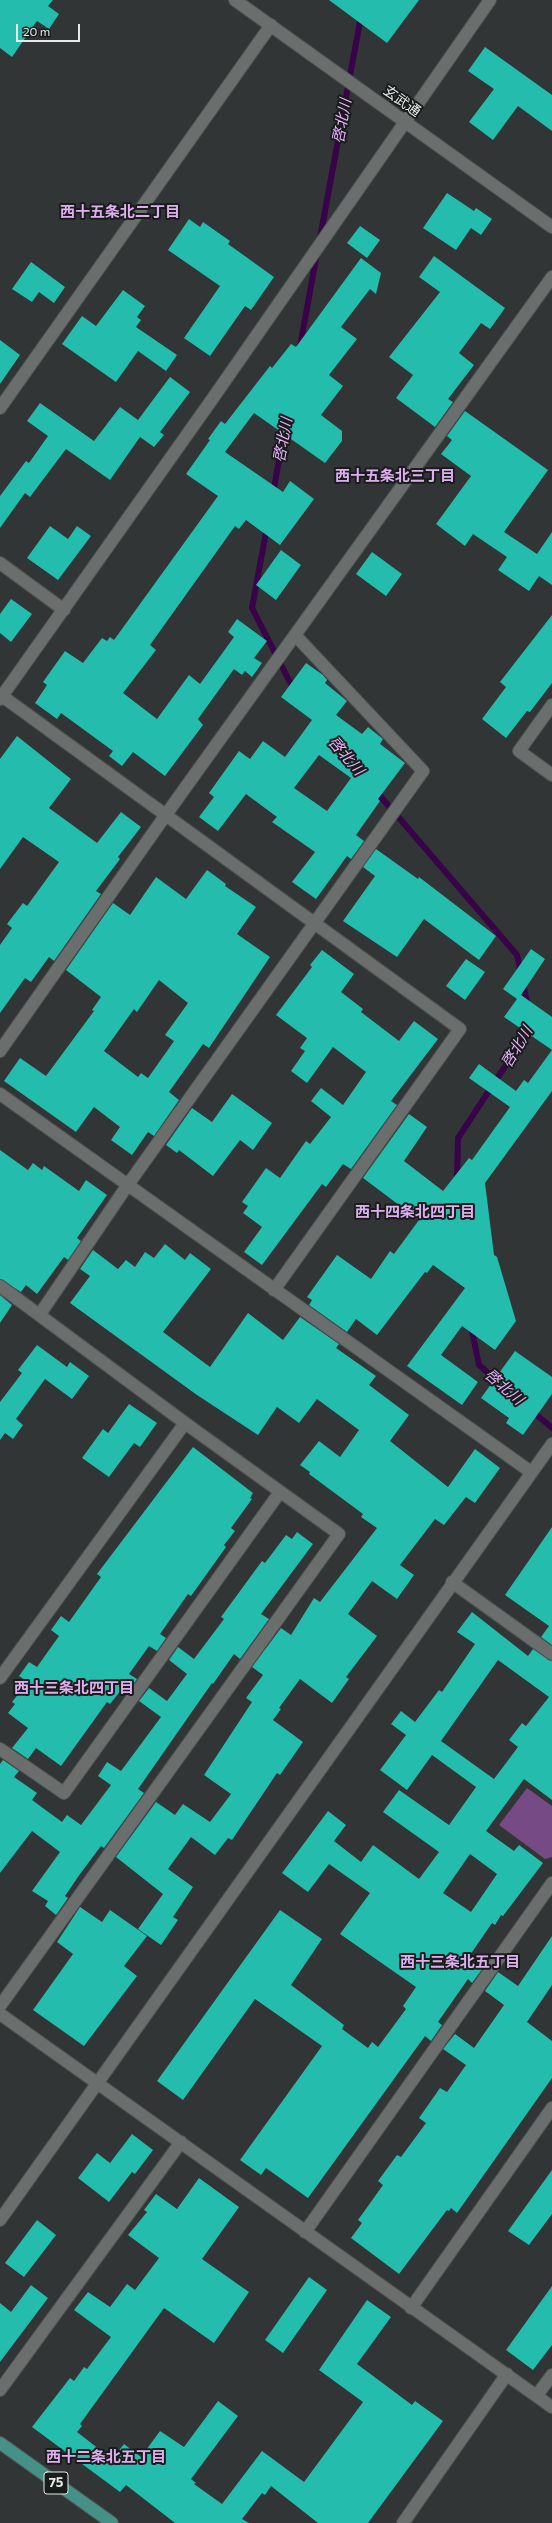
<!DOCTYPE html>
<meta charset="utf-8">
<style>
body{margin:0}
#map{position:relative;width:552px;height:2523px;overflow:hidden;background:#313535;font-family:Commissioner,sans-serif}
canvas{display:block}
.scale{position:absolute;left:16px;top:24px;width:64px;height:18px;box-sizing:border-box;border:2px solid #e6e9e8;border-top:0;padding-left:5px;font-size:12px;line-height:14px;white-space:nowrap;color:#e6e9e8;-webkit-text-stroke:3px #1a1c1c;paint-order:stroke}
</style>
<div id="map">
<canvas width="552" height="2523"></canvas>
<div class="scale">20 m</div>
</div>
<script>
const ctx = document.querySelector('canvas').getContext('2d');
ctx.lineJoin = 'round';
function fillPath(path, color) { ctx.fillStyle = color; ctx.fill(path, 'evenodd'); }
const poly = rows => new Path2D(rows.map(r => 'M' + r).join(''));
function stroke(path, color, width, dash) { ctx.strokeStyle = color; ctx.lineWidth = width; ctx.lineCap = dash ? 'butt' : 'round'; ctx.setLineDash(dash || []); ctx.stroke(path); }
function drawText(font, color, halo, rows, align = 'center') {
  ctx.font = font + ' Commissioner,"Noto Sans JP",sans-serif'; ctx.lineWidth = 4; ctx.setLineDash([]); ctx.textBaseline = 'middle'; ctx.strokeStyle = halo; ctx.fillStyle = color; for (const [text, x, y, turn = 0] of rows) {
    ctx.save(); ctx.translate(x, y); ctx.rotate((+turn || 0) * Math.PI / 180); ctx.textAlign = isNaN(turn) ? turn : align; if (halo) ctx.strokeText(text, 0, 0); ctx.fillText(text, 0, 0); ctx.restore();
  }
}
fillPath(poly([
 [527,1788,552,1806,552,1857,545,1859,499,1825]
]), '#754a85');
stroke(poly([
 [320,238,364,0],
 [300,347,317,253],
 [273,494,285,426],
 [267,527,252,608,294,690],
 [375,790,517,955,521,974],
 [523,983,528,1007],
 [457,1180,458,1138,531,1027],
 [471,1326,479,1365,501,1384],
 [532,1411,552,1428]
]), '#380348', 6);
fillPath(poly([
 [0,0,53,0,48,6,59,14,49,29,37,21,12,57,0,48],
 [329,0,419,0,387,43],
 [485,47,552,95,552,131,518,106,493,140,469,122,494,89,468,71],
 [447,193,474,211,476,208,492,219,481,235,471,228,456,250,423,228],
 [189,219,200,227,203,222,230,241,228,244,274,277,251,310,245,306,210,356,184,338,220,286,168,250],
 [360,226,380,240,367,258,347,243],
 [434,256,505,308,490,329,481,323,459,353,474,365,448,399,453,402,435,427,396,398,413,375,389,357,440,292,419,277],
 [361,258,381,273,376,294,370,289,341,327,357,339,329,375,343,386,321,415,342,431,342,441,325,463,254,413,225,452,283,492,290,481,314,499,280,545,246,520,239,529,235,526,150,645,156,650,123,693,157,719,189,675,200,684,234,637,228,632,237,619,267,641,254,658,262,663,252,677,245,671,242,675,234,669,198,719,203,725,165,776,133,752,122,766,109,756,113,751,61,713,57,719,35,703,47,685,43,682,65,651,83,663,102,638,107,641,110,637,114,640,218,496,186,474,210,440,208,439,221,421,225,424,270,366,272,368,291,344,296,347],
 [31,262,65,287,54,303,39,292,32,302,12,289],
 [123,290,145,306,137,317,141,320,136,327,177,355,166,371,138,351,116,382,62,344,82,316,96,326],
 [0,340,20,355,0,384],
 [170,377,190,392,160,432,164,435,154,447,140,437,110,480,66,449,30,497,25,493,0,528,0,496,26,461,29,463,48,436,27,421,40,403,94,441,120,407,138,420],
 [465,411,548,470,504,532,537,554,552,532,552,585,539,576,529,591,498,570,507,557,473,534,465,546,436,524,471,476,441,454,452,440,447,436],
 [50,526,68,539,77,526,91,536,58,580,27,558],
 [281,550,301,565,276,600,256,585],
 [372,552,402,574,386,596,356,574],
 [11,599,32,614,11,642,0,633,0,614],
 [552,615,552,683,530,712,527,711,506,738,482,719,506,687,500,682],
 [306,663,323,675,327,680,325,683,347,701,336,715,362,734,368,727,383,739,380,744,405,763,378,799,380,801,356,835,364,841,351,859,347,856,316,899,292,882,315,852,272,822,277,817,246,794,218,831,199,817,214,797,209,793,239,751,250,759,263,741,285,757,312,720,281,697],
 [319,755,351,778,327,811,294,788],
 [17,736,71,779,49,808,97,843,121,812,141,827,118,857,120,859,96,891,101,894,54,961,49,957,31,982,25,978,0,1013,0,945,12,928,7,924,23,903,27,906,59,862,23,837,0,869,0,759],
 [376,849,418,879,419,877,496,936,479,960,424,919,397,957,343,921,375,876,363,867],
 [207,870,226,884,225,886,256,907,237,934,270,957,209,1048,203,1044,169,1092,179,1100,154,1136,148,1132,132,1155,111,1140,120,1127,94,1107,76,1132,4,1081,20,1058,46,1076,94,1011,92,1010,101,997,66,970,113,903,130,915,156,877,186,899],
 [159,980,188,1003,165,1035,174,1041,148,1078,141,1073,138,1077,104,1051,134,1009,137,1012],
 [531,949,545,959,521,995,552,1017,552,1091,485,1183,494,1255,497,1257,516,1321,495,1350,462,1326,441,1355,478,1382,462,1405,407,1366,465,1288,433,1265,427,1273,425,1272,377,1335,356,1319,347,1332,309,1305,312,1300,307,1297,337,1255,371,1279,390,1251,394,1254,419,1220,363,1178,409,1114,427,1127,404,1161,443,1191,469,1158,472,1160,510,1107,469,1078,479,1064,516,1091,524,1080,528,1083,552,1050,504,1017,517,999,503,989],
 [322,950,354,974,341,992,363,1009,361,1012,399,1041,414,1021,438,1039,391,1101,397,1105,351,1169,343,1164,326,1187,322,1184,262,1265,244,1252,262,1227,243,1213,248,1206,242,1202,266,1168,280,1178,306,1141,310,1144,331,1117,311,1101,321,1088,343,1105,366,1072,333,1047,307,1083,291,1071,305,1051,300,1048,307,1038,276,1015,312,967,310,965],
 [466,959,485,972,465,1000,446,986],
 [232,1094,272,1123,253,1150,240,1140,213,1176,179,1150,177,1153,166,1145,192,1108,212,1122],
 [0,1150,28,1170,33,1163,42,1170,44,1166,79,1191,86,1180,107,1195,77,1238,81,1241,68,1260,64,1257,37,1294,26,1285,21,1292,0,1279],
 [165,1244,185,1260,190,1253,211,1269,163,1332,210,1367,248,1313,283,1340,300,1317,339,1344,336,1348,376,1376,369,1385,409,1415,390,1441,448,1487,475,1449,500,1468,475,1503,466,1497,444,1525,435,1519,400,1565,414,1575,397,1599,372,1581,348,1614,377,1636,346,1677,349,1679,332,1703,300,1679,279,1708,281,1709,273,1720,303,1742,280,1775,277,1773,232,1840,228,1838,215,1855,191,1837,168,1869,193,1887,173,1917,178,1920,161,1945,138,1929,163,1894,116,1857,156,1802,175,1815,183,1804,210,1822,231,1794,204,1775,252,1702,246,1698,263,1675,252,1667,281,1628,291,1635,314,1598,320,1602,377,1528,361,1517,363,1514,309,1474,310,1472,300,1465,319,1441,340,1457,359,1430,317,1399,299,1423,277,1407,258,1435,197,1395,70,1303,90,1276,80,1269,93,1250,118,1269,126,1260,135,1267,145,1252,154,1258],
 [0,1295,12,1305,0,1323],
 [37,1345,67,1367,70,1362,89,1376,72,1399,45,1379,16,1419,23,1425,13,1439,5,1433,0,1440,0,1402,22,1373,18,1370],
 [515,1351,552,1377,552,1394,523,1435,506,1423,509,1418,481,1398],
 [129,1404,157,1423,140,1447,134,1443,109,1477,82,1458,103,1429,108,1433],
 [193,1447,253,1493,250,1498,252,1499,231,1528,235,1531,224,1545,226,1547,191,1596,188,1594,160,1634,166,1638,157,1651,149,1646,129,1674,137,1679,127,1693,122,1689,110,1704,107,1702,61,1766,36,1748,28,1759,12,1748,28,1728,8,1713,15,1704,12,1702,28,1682,19,1676,29,1662,37,1667,59,1636,51,1630,61,1616,69,1622,101,1577,97,1574],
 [552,1527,552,1645,541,1637,549,1626,505,1595],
 [297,1532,313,1544,261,1614,269,1619,240,1659,234,1654,213,1684,212,1683,138,1789,144,1793,104,1848,101,1846,80,1874,65,1896,68,1898,56,1915,45,1906,48,1901,32,1891,60,1852,32,1831,0,1873,0,1764,3,1760,19,1771,14,1777,37,1793,32,1800,62,1822,67,1815,81,1825,111,1785,98,1776,107,1762,121,1771,161,1717,139,1701,149,1688,167,1701,187,1674,169,1660,178,1647,194,1659,224,1619,221,1617,262,1561,265,1563,286,1535,292,1539],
 [472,1612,528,1656,533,1649,552,1661,552,1800,524,1779,486,1831,514,1851,519,1845,543,1863,503,1916,501,1915,495,1925,492,1923,468,1958,483,1968,472,1983,468,1979,438,2022,442,2025,431,2041,425,2036,308,2198,266,2168,261,2175,240,2160,322,2046,255,1999,183,2100,157,2081,280,1910,322,1939,291,1985,344,2025,342,2029,368,2048,372,2042,378,2047,406,2009,403,2006,416,1987,340,1934,370,1893,329,1864,308,1892,282,1873,328,1811,346,1825,334,1841,361,1862,373,1845,419,1879,439,1852,383,1812,399,1790,449,1825,476,1787,432,1755,407,1790,380,1770,406,1735,391,1724,401,1711,415,1722,439,1690,442,1692,475,1644,457,1632],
 [498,1660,549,1697,526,1726,522,1723,509,1740,518,1747,494,1779,441,1741],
 [470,1854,497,1874,471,1912,443,1893],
 [80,1907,102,1922,110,1910,147,1936,124,1966,137,1976,84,2046,33,2010,73,1954,57,1942],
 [552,1936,552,1985,527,2022,552,2041,552,2078,457,2213,451,2208,449,2211,447,2210,399,2274,351,2238,362,2223,358,2220,383,2185,378,2181,397,2155,401,2157,426,2123,419,2118,440,2088,447,2092,466,2065,443,2049,455,2034,474,2048,504,2005,485,1991,498,1972,518,1986],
 [132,2134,153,2150,135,2174,132,2172,109,2202,78,2178,97,2153,110,2163],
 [552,2170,552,2214,529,2245,508,2231],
 [199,2178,239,2207,202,2259,249,2292,214,2343,164,2308,80,2424,82,2426,77,2432,112,2459,124,2444,141,2457,160,2431,184,2447,218,2401,238,2416,191,2479,196,2483,194,2484,222,2504,262,2451,304,2482,363,2402,319,2370,367,2300,391,2317,357,2364,412,2405,415,2401,443,2421,368,2523,318,2523,271,2486,265,2495,262,2493,242,2519,249,2523,175,2523,126,2485,120,2492,32,2427,70,2378,74,2381,84,2367,87,2369,111,2337,74,2310,88,2292,110,2307,127,2284,135,2290,159,2258,128,2235,147,2212,144,2210,156,2194,177,2209],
 [37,2220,56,2235,24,2277,5,2263],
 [309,2277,327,2290,283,2353,265,2340],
 [31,2285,48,2298,0,2362,0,2303,11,2312],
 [552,2286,552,2345,533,2370,506,2350]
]), '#24bcad');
const minor = poly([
 [235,0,552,227],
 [0,408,271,25],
 [0,563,64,610],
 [2,696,460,1029,274,1290],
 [0,699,213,398,490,0],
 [552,705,519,751,552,775],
 [0,1051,165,816,552,277],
 [0,1094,531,1472],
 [0,1286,185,1423,0,1678],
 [40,1314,127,1186,423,771,295,635],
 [452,1582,552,1654],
 [0,1749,64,1793,280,1492],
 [0,2006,339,1534,185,1423],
 [0,2014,552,2407],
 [0,2220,552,1444],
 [305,2232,552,1883],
 [411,2308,552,2108],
 [0,2390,181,2142],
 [537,2395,552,2375],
 [403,2523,507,2374]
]);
const major = poly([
 [0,2443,112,2523]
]);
stroke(minor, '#4e5251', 14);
stroke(major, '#4e5251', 14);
stroke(minor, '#6a6f6e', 12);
stroke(major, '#459188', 12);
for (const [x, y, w] of [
 [56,2483,24]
]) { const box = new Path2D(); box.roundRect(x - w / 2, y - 11, w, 22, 3); ctx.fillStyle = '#1a1c1c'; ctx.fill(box); stroke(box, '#e6e9e8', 1); }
drawText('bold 13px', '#e6e9e8', null, [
 ["75",56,2483]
]);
drawText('14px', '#e6e9e8', '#1a1c1c', [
 ["玄武通",402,101,36]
]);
drawText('italic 15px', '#e9b2ff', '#1a1c1c', [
 ["啓北川",342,121,-80],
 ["啓北川",283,440,-80],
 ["啓北川",346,756,49],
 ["啓北川",517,1047,-59],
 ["啓北川",504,1387,41]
]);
drawText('bold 15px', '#ddafef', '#1a1c1c', [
 ["西十五条北二丁目",120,212],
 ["西十五条北三丁目",395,476],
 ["西十四条北四丁目",415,1212],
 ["西十三条北四丁目",74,1688],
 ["西十三条北五丁目",460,1962],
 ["西十二条北五丁目",106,2457]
]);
</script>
